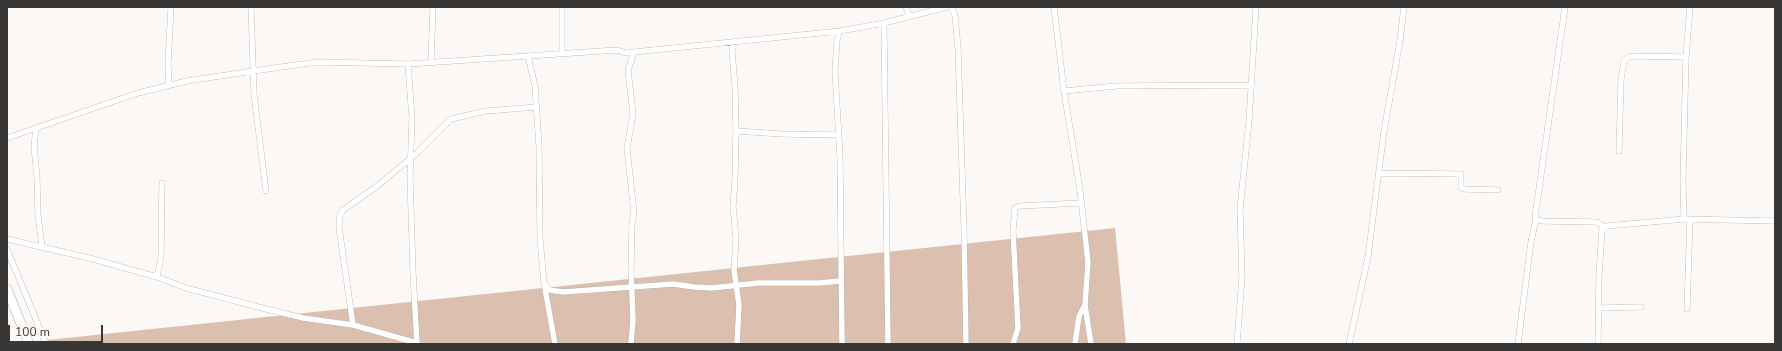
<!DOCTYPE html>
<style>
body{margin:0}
#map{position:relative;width:1782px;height:351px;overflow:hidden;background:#fcf8f5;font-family:"Nunito Sans",sans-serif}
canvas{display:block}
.frame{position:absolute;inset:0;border:8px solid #393736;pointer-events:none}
.scale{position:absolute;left:8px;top:325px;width:95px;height:18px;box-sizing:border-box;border:2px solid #393736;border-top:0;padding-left:5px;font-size:12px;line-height:14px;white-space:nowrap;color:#393736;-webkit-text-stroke:3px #fcf8f5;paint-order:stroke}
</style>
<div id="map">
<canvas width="1782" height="351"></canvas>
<div class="frame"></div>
<div class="scale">100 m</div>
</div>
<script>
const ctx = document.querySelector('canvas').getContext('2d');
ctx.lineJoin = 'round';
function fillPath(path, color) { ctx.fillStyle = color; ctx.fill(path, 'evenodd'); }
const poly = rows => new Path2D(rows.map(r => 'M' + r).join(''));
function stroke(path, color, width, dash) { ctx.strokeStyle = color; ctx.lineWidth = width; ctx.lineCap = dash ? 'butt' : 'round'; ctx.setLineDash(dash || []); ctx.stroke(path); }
fillPath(poly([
 [1115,228,1126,344,9,344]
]), '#dbc0b0');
const minor = poly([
 [251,7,254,94,266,191],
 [562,7,562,53],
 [906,7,909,16],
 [951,7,955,15,958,48,964,229,966,344],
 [1054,7,1064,91,1080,190,1088,262,1085,305,1091,344],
 [1565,7,1535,217,1537,220,1542,221,1596,222,1602,225,1602,230],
 [884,23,888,344],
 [840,31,837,40,835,71,840,157,842,344],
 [734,43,732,51,735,87,736,131,735,179,733,206,736,239,734,270,739,305,737,344],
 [528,56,535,86,539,146,540,239,544,283,555,344],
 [431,62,433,7],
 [408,64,412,118,410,177,413,273,417,344],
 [169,85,168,64,171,7],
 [1064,91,1116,86,1251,85],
 [36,128,34,146,37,178,38,215,42,246],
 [736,131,782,134,838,135],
 [7,138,138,93,187,81,253,71,317,62,408,64,617,50,626,53,634,52,840,31,884,23,947,7],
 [1619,151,1621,80,1624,61,1627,58,1632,56,1686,57],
 [1379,173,1461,174,1461,187,1463,189,1498,190],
 [1684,219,1683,180,1686,57,1690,7],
 [7,239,89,258,157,277,186,288,266,309,303,318,353,325,417,343],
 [7,249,46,344],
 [157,277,161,257,162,183],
 [544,283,550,290,563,292,673,284,694,287,712,288,758,283,819,283,841,281],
 [1599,308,1641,307],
 [1687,309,1690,219],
 [353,325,339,227,340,215,343,210,376,187,417,153,451,119,486,111,536,107],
 [631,344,633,320,631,270,632,223,634,213,627,148,633,114,628,70,634,52],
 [1013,344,1018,328,1013,231,1015,208,1020,206,1081,203],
 [1075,344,1079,316,1085,305],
 [1237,344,1242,277,1240,209,1249,121,1256,7],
 [1349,344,1368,257,1384,131,1400,41,1404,7],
 [1518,344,1531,242,1536,219],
 [1598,344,1599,275,1602,230,1607,226,1684,219,1775,221]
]);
const trunk = poly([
 [7,289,29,344]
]);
stroke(minor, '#a39f9d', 6);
stroke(trunk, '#a39f9d', 10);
stroke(minor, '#fff', 5.5);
stroke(trunk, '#fff', 9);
</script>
